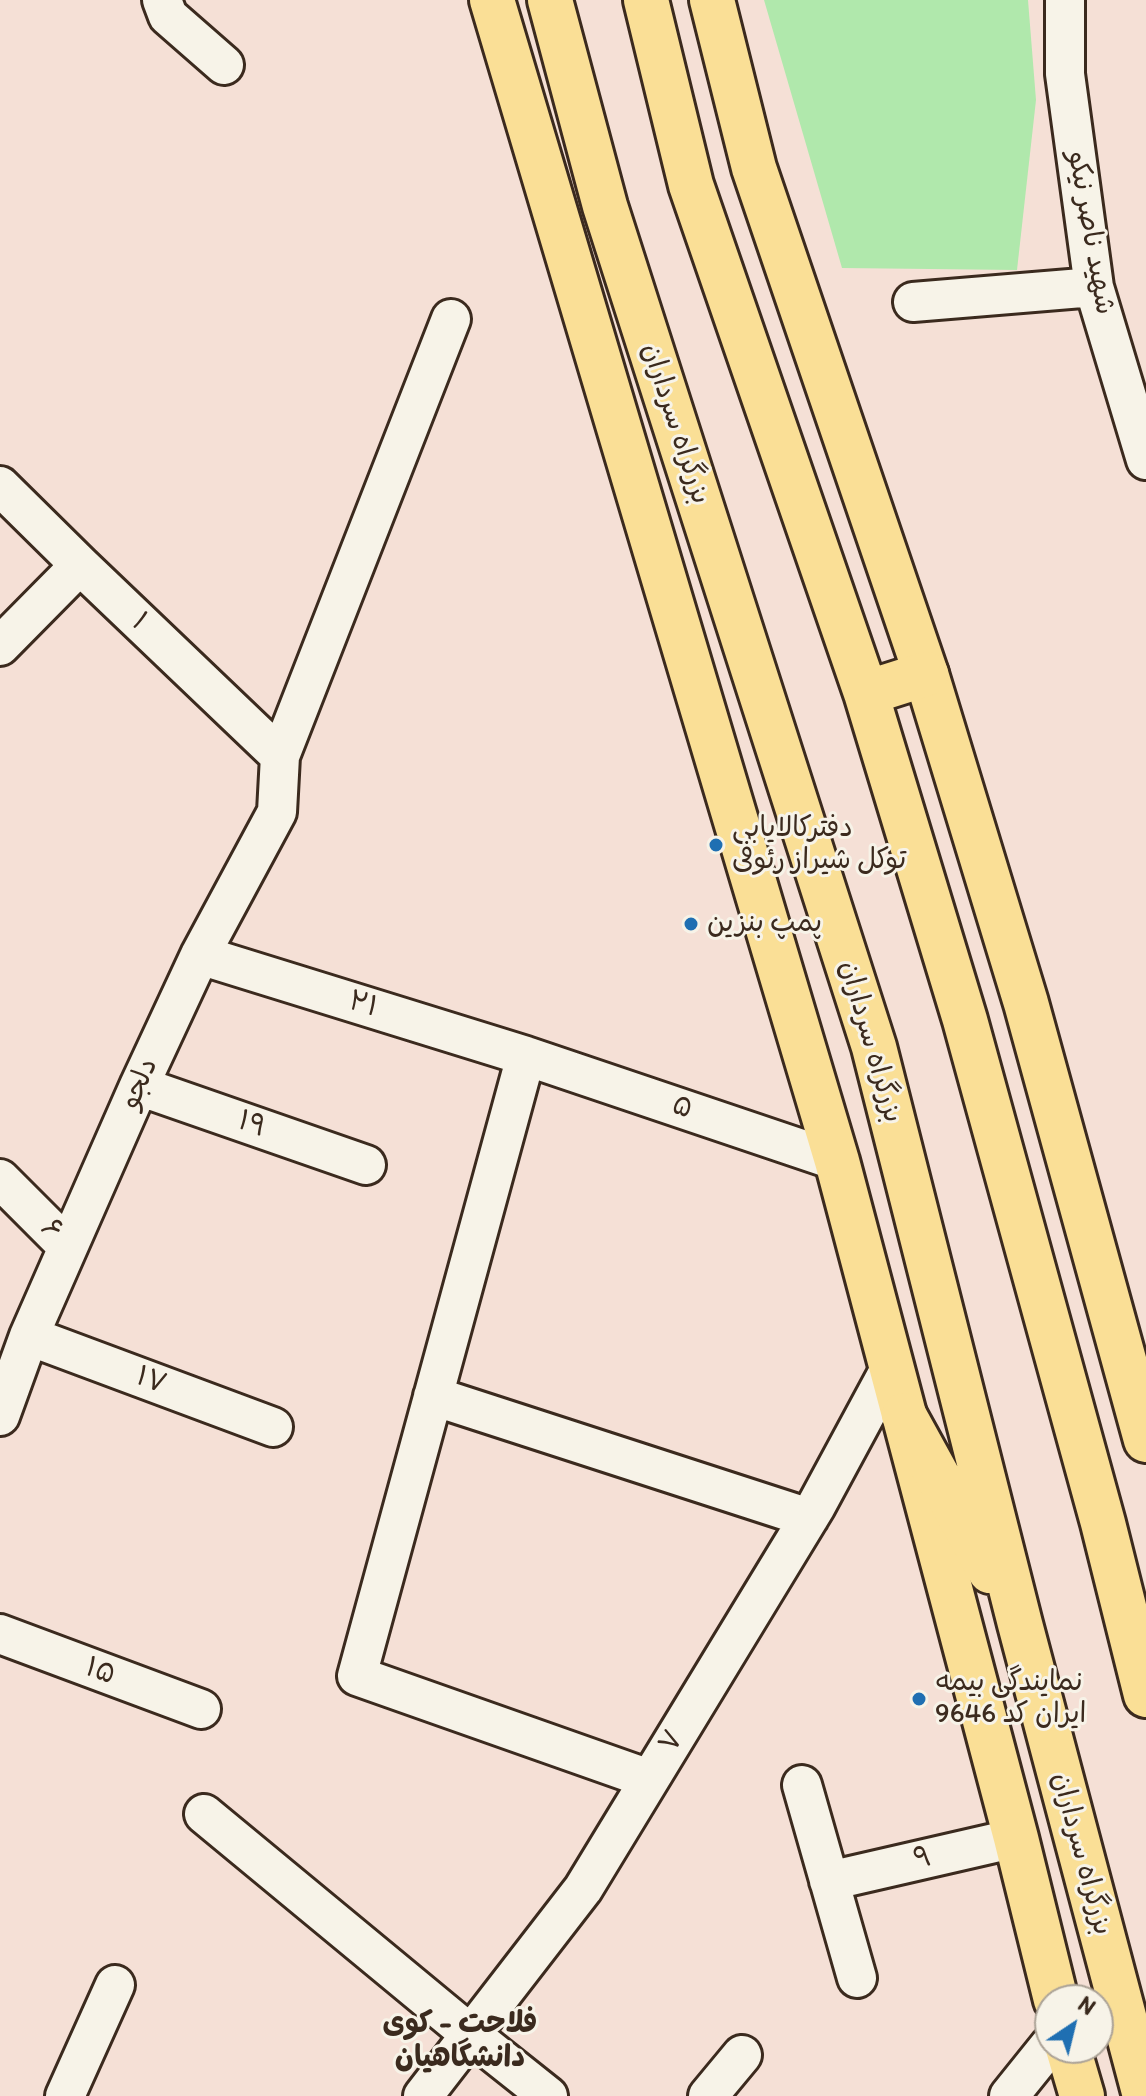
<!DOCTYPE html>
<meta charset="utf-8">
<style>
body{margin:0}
#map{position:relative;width:1146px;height:2096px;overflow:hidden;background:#f5e0d6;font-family:Itim,sans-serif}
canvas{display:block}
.north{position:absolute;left:1034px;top:1984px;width:80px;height:80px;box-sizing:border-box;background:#f7f3e8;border:2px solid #aca397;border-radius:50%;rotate:35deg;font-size:22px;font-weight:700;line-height:32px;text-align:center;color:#3b2a1e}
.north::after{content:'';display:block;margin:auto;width:28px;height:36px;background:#1f6fb2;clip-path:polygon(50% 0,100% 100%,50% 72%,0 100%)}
</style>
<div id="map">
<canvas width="1146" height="2096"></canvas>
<div class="north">N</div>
</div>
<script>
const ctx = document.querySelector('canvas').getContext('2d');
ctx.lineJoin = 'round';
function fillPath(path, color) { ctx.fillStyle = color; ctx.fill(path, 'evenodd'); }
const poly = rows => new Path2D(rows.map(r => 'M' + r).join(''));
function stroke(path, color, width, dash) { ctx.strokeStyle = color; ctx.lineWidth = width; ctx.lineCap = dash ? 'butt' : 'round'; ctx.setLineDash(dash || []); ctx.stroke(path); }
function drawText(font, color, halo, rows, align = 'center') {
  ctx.font = font + ' Itim,"Playpen Sans Arabic",sans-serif'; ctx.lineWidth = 6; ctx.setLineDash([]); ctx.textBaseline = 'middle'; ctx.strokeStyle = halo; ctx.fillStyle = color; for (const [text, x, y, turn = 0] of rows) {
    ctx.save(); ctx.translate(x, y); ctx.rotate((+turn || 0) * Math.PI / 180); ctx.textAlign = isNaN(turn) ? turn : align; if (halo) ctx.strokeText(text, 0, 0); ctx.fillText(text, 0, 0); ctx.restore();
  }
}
fillPath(poly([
 [764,0,1028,0,1036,100,1017,270,842,268]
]), '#b0e8ac');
const minor = poly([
 [162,0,168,16,224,65],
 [1065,0,1065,74,1094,287,1146,460],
 [913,302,1094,287],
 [0,486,80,565,280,756],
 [0,646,80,565],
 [200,955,526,1056,837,1161],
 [526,1056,357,1676,649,1779],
 [139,1086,366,1165],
 [0,1179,68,1247],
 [29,1336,273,1427],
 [433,1396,809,1518],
 [0,1416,29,1336,139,1086,200,955,277,812,280,756,451,319],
 [0,1634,201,1709],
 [802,1785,857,1978],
 [204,1814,470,2034,548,2096],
 [829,1881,1016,1838],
 [65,2096,115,1985],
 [423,2096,583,1889,816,1506,891,1367],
 [708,2096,742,2055],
 [1009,2096,1050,2045]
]);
const major = poly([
 [492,0,837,1161,1016,1838,1056,2000],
 [712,0,754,168,926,674,1026,1003,1146,1440],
 [1068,2048,1082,2096]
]);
const highway = poly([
 [550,0,605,206,874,1047,1020,1624,1145,2096],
 [646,0,691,185,866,693,965,1020,1103,1523,1146,1695],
 [866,693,926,674],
 [904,1415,990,1571]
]);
stroke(minor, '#3b2a1e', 44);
stroke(major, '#3b2a1e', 50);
stroke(highway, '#3b2a1e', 50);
stroke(minor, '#f7f3e8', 38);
stroke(major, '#fadf96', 44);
stroke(highway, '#fadf96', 44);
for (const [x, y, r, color] of [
 [716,845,8,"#1f6fb2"],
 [691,924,8,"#1f6fb2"],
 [919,1699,8,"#1f6fb2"]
]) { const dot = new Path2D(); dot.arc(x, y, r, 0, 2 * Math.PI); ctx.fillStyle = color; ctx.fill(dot); stroke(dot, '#f7f3e8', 3); }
drawText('28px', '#3b2a1e', '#f7f3e8', [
 ["شهید ناصر نیکو",1090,233,80],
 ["بزرگراه سرداران",675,424,72],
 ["۱",139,622,44],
 ["۲۱",363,1005,17],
 ["بزرگراه سرداران",870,1042,74],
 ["دلجو",140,1084,-66],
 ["۵",682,1108,19],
 ["۱۹",252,1125,19],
 ["۶",51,1230,45],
 ["۱۷",151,1381,20],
 ["۱۵",100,1672,20],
 ["۷",672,1742,-59],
 ["بزرگراه سرداران",1081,1854,75],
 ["۹",923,1859,-13]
]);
drawText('28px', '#3b2a1e', '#f7f3e8', [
 ["دفترکالایابی",732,829],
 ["توکل شیراز رئوفی",732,861],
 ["پمپ بنزین",707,924],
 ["نمایندگی بیمه",935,1683],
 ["ایران کد 9646",935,1715]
], 'left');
drawText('bold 30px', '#3b2a1e', '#f7f3e8', [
 ["فلاحت - کوی",460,2024],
 ["دانشگاهیان",460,2058]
]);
</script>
